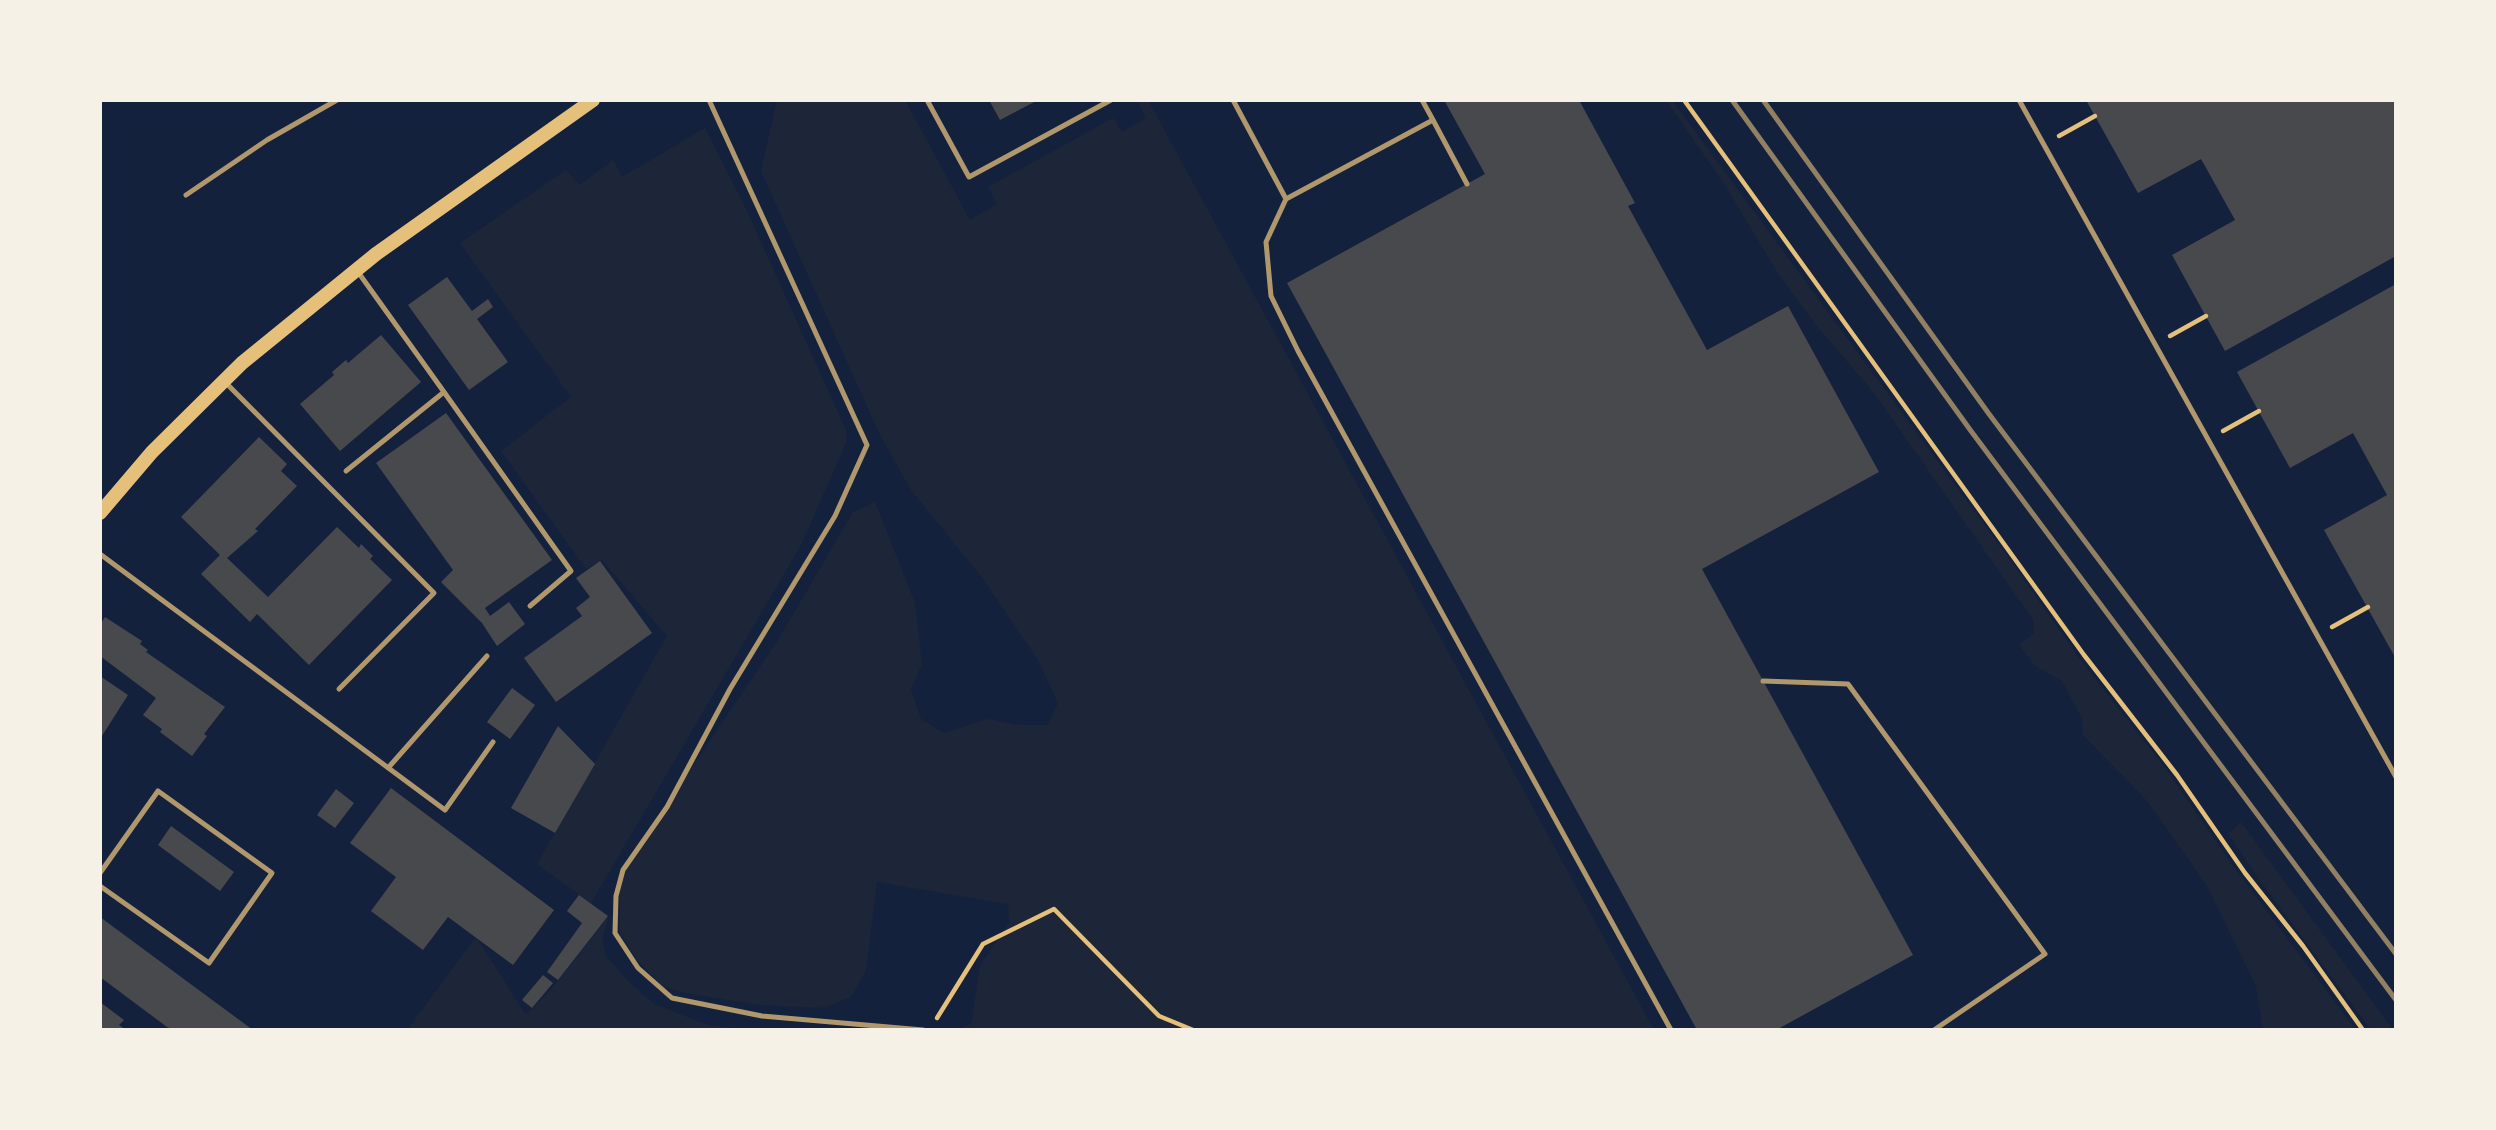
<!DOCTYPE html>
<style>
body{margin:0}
#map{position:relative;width:2496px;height:1130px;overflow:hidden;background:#14213d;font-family:Rubik,sans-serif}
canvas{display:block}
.frame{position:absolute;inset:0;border:102px solid #f6f1e7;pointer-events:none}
</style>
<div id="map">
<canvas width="2496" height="1130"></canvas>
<div class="frame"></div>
</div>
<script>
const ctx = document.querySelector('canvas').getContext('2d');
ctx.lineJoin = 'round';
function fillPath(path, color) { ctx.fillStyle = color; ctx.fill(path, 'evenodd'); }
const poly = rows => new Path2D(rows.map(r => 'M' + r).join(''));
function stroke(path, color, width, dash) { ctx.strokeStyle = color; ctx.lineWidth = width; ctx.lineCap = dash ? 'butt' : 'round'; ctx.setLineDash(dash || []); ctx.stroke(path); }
fillPath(poly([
 [777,100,905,100,970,220,997,204,988,187,1113,118,1122,132,1146,118,1137,100,1148,100,1654,1030,956,1030,971,1024,980,966,1009,923,1008,904,877,882,866,970,852,996,825,1008,759,1005,686,993,663,987,637,960,620,933,620,885,636,850,778,640,853,512,875,502,915,603,922,664,911,689,921,719,944,733,988,719,1019,725,1048,725,1058,703,1038,660,984,580,911,490,880,435,761,171],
 [1666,100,1672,100,2008,557,2079,658,2165,768,2233,866,2356,1030,2263,1030,2256,986,2207,886,2148,802,2083,735,2082,718,2062,681,2035,666,2019,645,2034,633,2034,621,1874,393,1816,325,1779,275,1726,187],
 [705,128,746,209,846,430,847,441,801,545,591,903,537,864,667,636,602,560,586,569,501,451,571,397,460,243,566,170,580,185,613,160,622,177],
 [2241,822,2385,1019,2393,1030,2371,1030,2259,879,2228,834],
 [609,916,602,938,606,956,629,982,654,1004,708,1025,753,1030,407,1030,476,937,526,1015,554,986]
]), '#1d2539');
fillPath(poly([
 [989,100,1038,100,1000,120],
 [1444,100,1579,100,1635,203,1628,206,1707,350,1788,306,1879,472,1702,569,1913,955,1776,1030,1697,1030,1287,283,1485,174],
 [2086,100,2396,100,2396,256,2225,351,2172,255,2235,220,2205,166,2201,159,2138,193],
 [447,277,472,311,488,299,493,307,477,319,508,362,469,390,408,305],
 [2396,284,2396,659,2324,530,2387,495,2353,433,2290,468,2237,372],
 [381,335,421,382,340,451,300,404,334,375,332,372,346,360,348,363],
 [446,413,552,560,485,608,490,616,509,602,525,624,497,646,482,623,441,582,453,570,376,463],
 [259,437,287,464,281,471,297,486,255,529,258,531,227,558,268,597,337,527,359,548,361,544,373,556,370,559,392,580,309,665,257,614,250,622,201,574,220,555,181,517],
 [600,561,652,633,556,702,524,658,582,616,576,608,590,597,576,578],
 [105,617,142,641,140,644,148,650,146,652,225,707,204,734,207,736,192,756,160,732,162,729,143,715,156,698,100,656,100,625],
 [100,676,128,695,100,739],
 [512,688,535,705,510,739,487,722],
 [558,726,595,764,555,833,511,808],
 [391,788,554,910,513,965,448,917,423,950,371,911,396,877,350,843],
 [336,789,354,803,335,828,317,815],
 [171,826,234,872,220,891,158,845],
 [579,895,608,916,558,980,547,972,582,923,567,911],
 [100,917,196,988,253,1030,174,1030,167,1027,100,977],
 [543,975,553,983,532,1008,522,1000],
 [100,1002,124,1020,119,1025,126,1030,100,1030]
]), '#48494c');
stroke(poly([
 [1684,100,2084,655,2177,775,2245,873,2303,946,2363,1030],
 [2059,136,2095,116],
 [2170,336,2206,316],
 [2223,431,2259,411],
 [2332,627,2368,607],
 [937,1018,983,944,1054,909,1159,1016,1193,1030]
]), '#e5c07b', 4.5);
stroke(poly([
 [709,100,867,445,835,516,730,689,667,807,623,870,616,896,615,933,638,968,672,998,762,1016,923,1030],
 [927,100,969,177,1111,100],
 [1233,100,1286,199,1433,120,1422,100],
 [2019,100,2396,777],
 [1433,120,1467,184],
 [186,195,267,140,337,100],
 [1286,199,1266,242,1271,296,1298,351,1671,1030],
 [225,382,434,593,339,689],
 [444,392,571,571,530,606],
 [346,471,444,392,358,272],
 [100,554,445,810,493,742],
 [1763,681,1848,684,2045,954,1934,1030],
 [388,768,487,656],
 [100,873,158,791,272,873,209,963,100,886]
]), '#b1986c', 5);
stroke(poly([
 [100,513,152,452,242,363,376,254,593,100]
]), '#e5c07b', 14);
stroke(poly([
 [1732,100,1971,431,2396,1000],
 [1763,100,1989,414,2396,954]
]), '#918062', 5);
</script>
